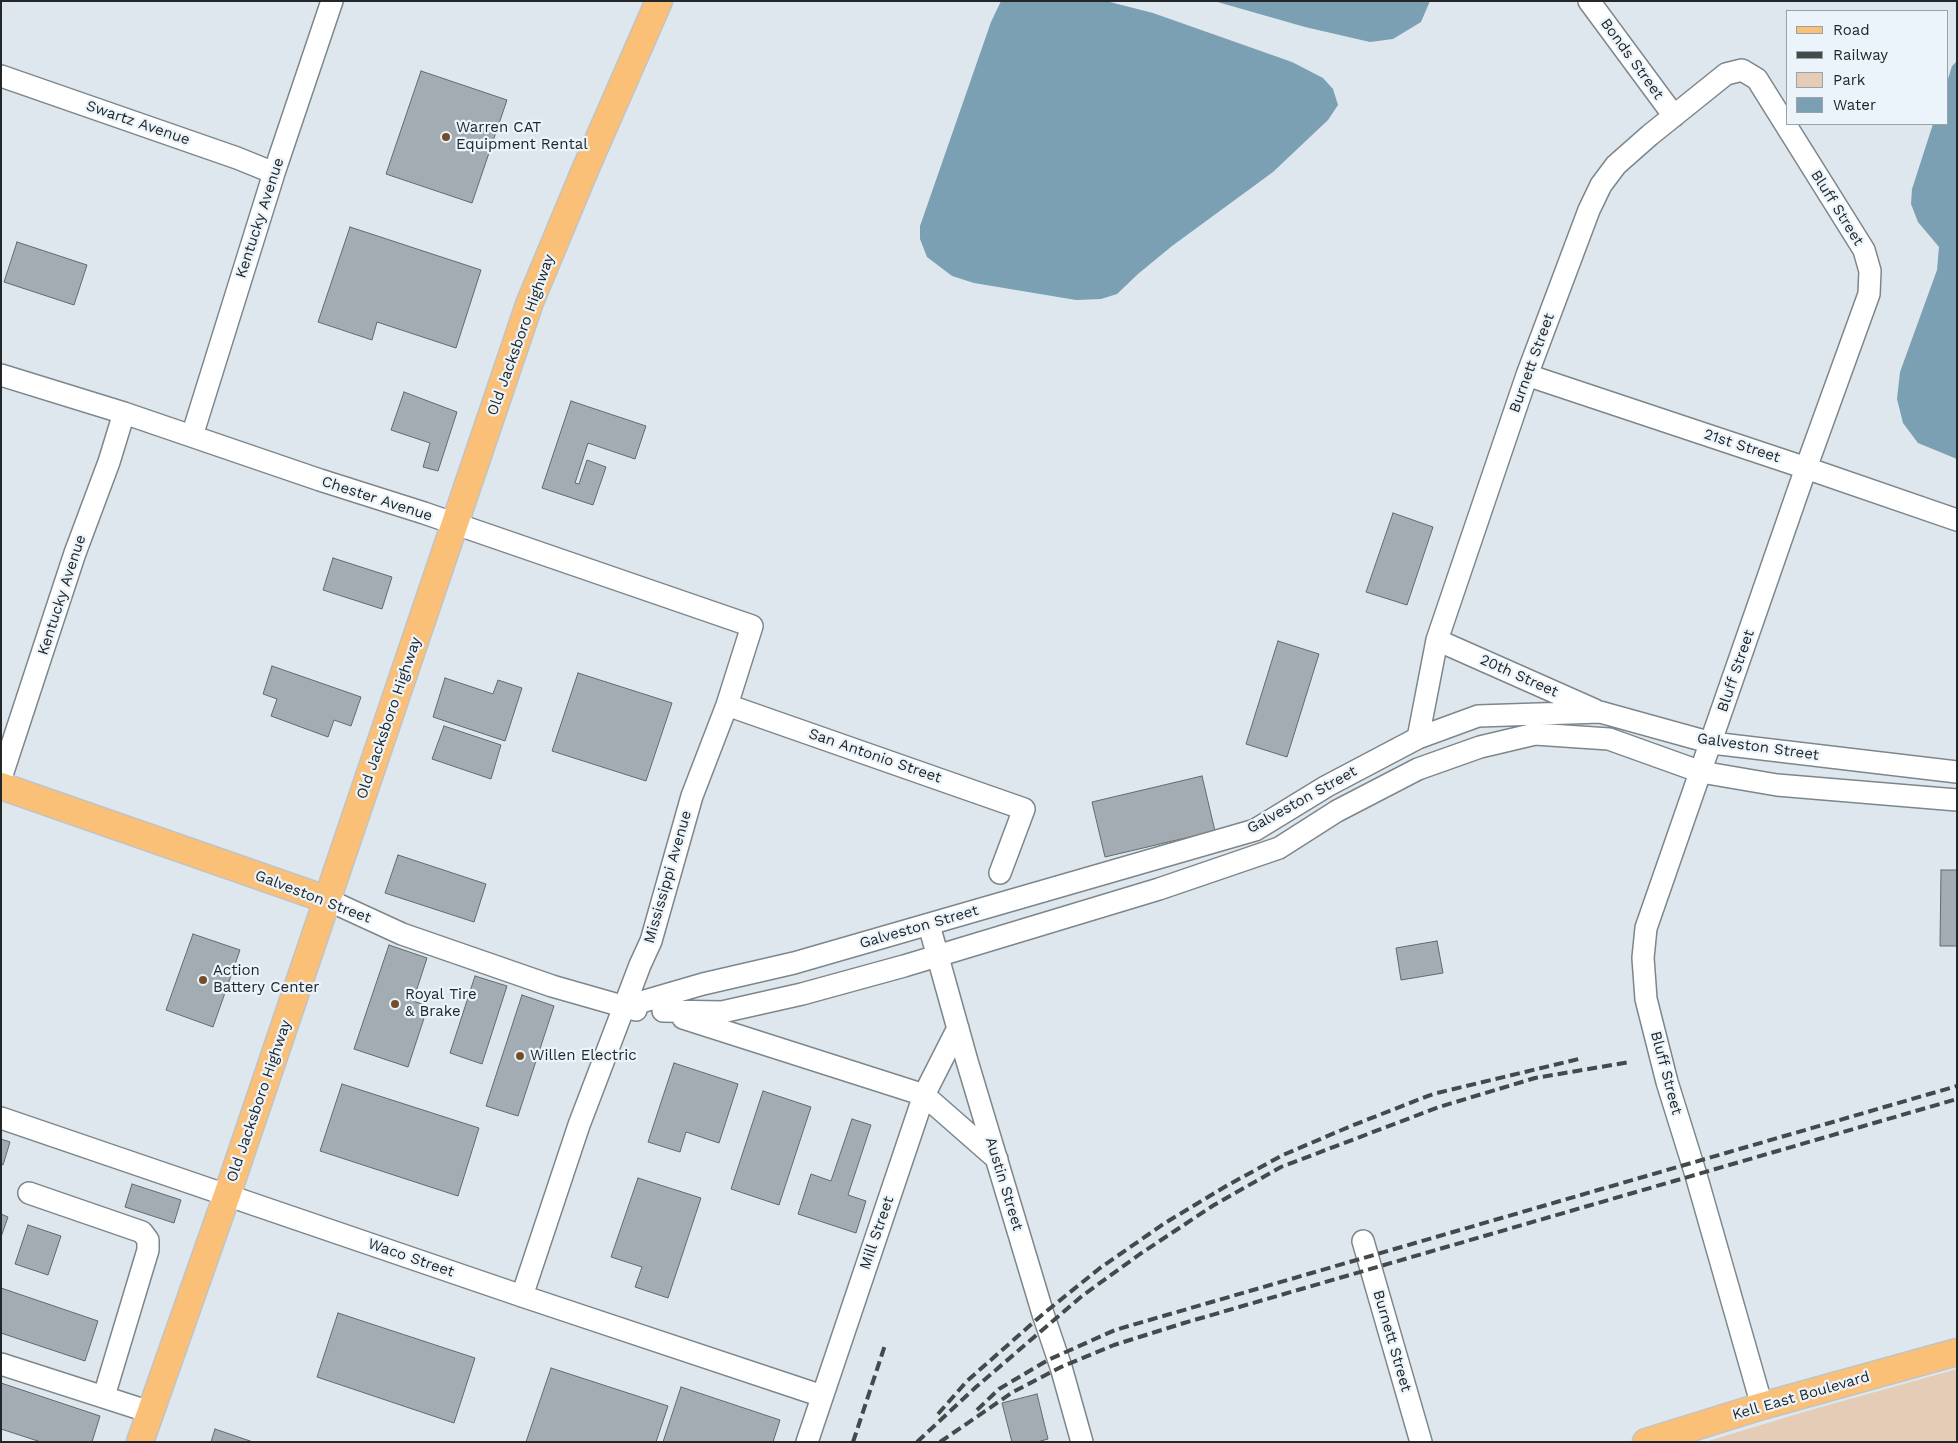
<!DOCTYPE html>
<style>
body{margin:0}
#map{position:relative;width:1958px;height:1443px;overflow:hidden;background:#dde7ed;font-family:"Work Sans",sans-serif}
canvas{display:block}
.frame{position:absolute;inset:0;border:2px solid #242729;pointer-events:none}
.legend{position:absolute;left:1786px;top:10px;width:162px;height:115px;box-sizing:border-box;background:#eaf4fa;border:1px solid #9ba2a6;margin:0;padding:6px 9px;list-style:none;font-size:15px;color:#242729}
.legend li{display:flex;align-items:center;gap:10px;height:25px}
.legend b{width:25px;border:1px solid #9ba2a6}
</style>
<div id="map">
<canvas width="1958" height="1443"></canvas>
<div class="frame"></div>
<ul class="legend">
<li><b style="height:6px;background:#fbc077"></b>Road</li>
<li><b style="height:6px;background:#44494b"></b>Railway</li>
<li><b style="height:14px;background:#e5ccb7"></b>Park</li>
<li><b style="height:14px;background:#7ca0b3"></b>Water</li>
</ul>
</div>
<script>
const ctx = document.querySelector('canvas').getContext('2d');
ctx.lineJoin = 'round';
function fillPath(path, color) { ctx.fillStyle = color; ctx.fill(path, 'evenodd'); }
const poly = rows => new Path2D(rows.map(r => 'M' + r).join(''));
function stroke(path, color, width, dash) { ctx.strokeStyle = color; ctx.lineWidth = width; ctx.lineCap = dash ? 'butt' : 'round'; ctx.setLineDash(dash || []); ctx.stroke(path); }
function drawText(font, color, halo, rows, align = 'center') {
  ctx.font = font + ' "Work Sans",sans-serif'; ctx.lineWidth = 4.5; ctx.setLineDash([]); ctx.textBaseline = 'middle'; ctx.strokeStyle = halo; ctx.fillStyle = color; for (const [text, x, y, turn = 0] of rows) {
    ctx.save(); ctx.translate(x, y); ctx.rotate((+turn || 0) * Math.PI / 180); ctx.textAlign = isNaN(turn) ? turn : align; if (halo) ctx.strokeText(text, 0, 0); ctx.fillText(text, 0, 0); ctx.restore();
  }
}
fillPath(poly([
 [1957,1369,1957,1442,1705,1442,1807,1411]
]), '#e5ccb7');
fillPath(poly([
 [1001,1,1106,1,1153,13,1292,62,1323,78,1333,89,1338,105,1328,120,1273,172,1172,246,1138,274,1117,294,1101,299,1076,300,974,283,952,276,927,257,920,239,920,226,991,22],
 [1214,1,1430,1,1421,22,1393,39,1370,42,1305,27],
 [1957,61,1957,459,1918,443,1903,423,1897,399,1900,372,1937,270,1939,247,1918,222,1911,204,1912,189,1933,124,1947,124,1947,82,1952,66]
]), '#7ca0b3');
const building = poly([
 [421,71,507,100,472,203,386,174,421,71],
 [350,227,481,270,456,348,377,322,372,340,318,322,350,227],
 [17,242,87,265,74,305,4,282,17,242],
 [404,392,457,412,438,471,423,467,430,443,391,430,404,392],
 [571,401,646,426,635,459,588,443,575,483,579,484,587,460,606,467,593,505,542,488,571,401],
 [1393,513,1433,527,1407,605,1366,592,1393,513],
 [333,558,392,577,382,609,323,590,333,558],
 [1278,641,1319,654,1287,757,1246,744,1278,641],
 [272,666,361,697,351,726,334,720,328,737,271,716,277,699,263,694,272,666],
 [578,673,672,703,646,781,552,751,578,673],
 [445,678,493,694,498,680,522,688,505,741,433,717,445,678],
 [444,726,501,745,491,779,432,759,444,726],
 [1202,776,1215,831,1105,857,1092,802,1202,776],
 [398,855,486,884,474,922,385,893,398,855],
 [1941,870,1957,870,1957,946,1940,946,1941,870],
 [193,934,240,950,213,1027,166,1010,193,934],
 [1437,941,1443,973,1401,980,1396,948,1437,941],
 [389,945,427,958,413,1001,428,1006,408,1067,354,1049,389,945],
 [475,976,507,986,482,1064,450,1053,475,976],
 [522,995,554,1006,518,1116,486,1106,522,995],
 [674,1063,738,1084,719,1143,686,1132,680,1152,648,1142,674,1063],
 [342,1084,479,1128,458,1196,320,1151,342,1084],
 [763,1091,811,1107,779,1205,731,1189,763,1091],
 [852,1119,871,1125,848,1195,866,1201,856,1233,798,1214,811,1174,831,1181,852,1119],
 [1,1139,10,1142,3,1165,1,1164,1,1139],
 [638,1178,701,1198,668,1298,635,1287,642,1267,611,1257,638,1178],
 [132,1184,181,1200,174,1223,125,1207,132,1184],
 [1,1214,8,1217,1,1237,1,1214],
 [28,1225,61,1236,48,1275,15,1264,28,1225],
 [1,1288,98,1321,85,1361,1,1333,1,1288],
 [338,1313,475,1358,454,1423,317,1377,338,1313],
 [551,1368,668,1406,656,1442,526,1442,551,1368],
 [1,1383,100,1416,92,1442,41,1442,1,1429,1,1383],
 [681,1387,780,1420,773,1442,663,1442,681,1387],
 [1037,1394,1048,1439,1037,1442,1012,1442,1002,1403,1037,1394],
 [215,1429,253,1442,211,1442,215,1429]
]);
fillPath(building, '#a3acb2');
stroke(building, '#616a6f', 1);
const minor = poly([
 [1589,1,1674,116],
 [1,76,237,158,274,173],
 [1,375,124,413,320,480,424,513,752,626,727,705,692,796,651,941,640,965,579,1125,522,1296],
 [1527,375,1806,468,1957,520],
 [192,436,274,173,332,1],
 [1437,640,1595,710],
 [727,705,1024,809,1000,873],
 [1418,738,1437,640,1527,375,1589,210,1601,185,1616,165,1650,135,1726,74,1742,70,1757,79,1864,250,1870,271,1869,294,1806,468,1646,928,1643,958,1646,999,1667,1082,1696,1175,1762,1406],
 [1,778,75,553,109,462,124,413],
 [328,900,402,934,552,986,636,1010],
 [929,925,967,1061,1043,1314,1061,1367,1082,1442],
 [624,1007,703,984,794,963,1255,830,1327,786,1418,738,1478,716,1600,712,1712,743,1957,772],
 [663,1011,722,1012,802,994,904,966,1159,889,1279,848,1337,811,1418,769,1480,747,1535,734,1609,739,1701,772,1777,785,1957,800],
 [683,1018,924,1095,997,1159],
 [1,1118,522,1296,822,1396],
 [29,1193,142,1232,148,1240,148,1250,104,1396],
 [1363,1241,1421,1442],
 [1,1364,150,1412],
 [807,1442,924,1095,958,1028]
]);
const major = poly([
 [1,786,328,900],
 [140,1442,227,1195,530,302,585,170,659,1],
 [1646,1442,1762,1406,1957,1352]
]);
stroke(minor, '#7d868b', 24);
stroke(major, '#c2c3c3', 29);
stroke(minor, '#fff', 21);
stroke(major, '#fbc077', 26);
stroke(poly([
 [977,1410,999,1389,1048,1360,1115,1330,1957,1086],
 [938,1414,967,1381,1043,1314,1100,1268,1165,1223,1228,1185,1283,1155,1351,1126,1433,1094,1583,1058],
 [853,1442,885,1345],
 [917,1442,976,1387,1082,1296,1140,1254,1214,1205,1281,1167,1439,1107,1535,1078,1630,1062],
 [940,1442,1013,1392,1061,1367,1114,1345,1184,1323,1957,1099]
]), '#44494b', 4, [10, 5]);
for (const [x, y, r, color] of [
 [446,137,5,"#734e2a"],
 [203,980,5,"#734e2a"],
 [395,1004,5,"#734e2a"],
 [520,1056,5,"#734e2a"]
]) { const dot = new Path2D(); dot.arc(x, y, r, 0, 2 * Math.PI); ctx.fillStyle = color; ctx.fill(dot); stroke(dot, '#eaf4fa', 2); }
drawText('15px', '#242729', '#eaf4fa', [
 ["Bonds Street",1632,59,54],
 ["Swartz Avenue",138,123,19],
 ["Bluff Street",1837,208,58],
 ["Kentucky Avenue",260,218,-72],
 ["Old Jacksboro Highway",521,335,-70],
 ["Burnett Street",1532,363,-70],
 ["21st Street",1742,446,18],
 ["Chester Avenue",377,499,18],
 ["Kentucky Avenue",62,595,-72],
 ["Bluff Street",1736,671,-71],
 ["20th Street",1519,676,24],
 ["Old Jacksboro Highway",389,718,-71],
 ["Galveston Street",1758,747,8],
 ["San Antonio Street",875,756,19],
 ["Galveston Street",1302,800,-29],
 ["Mississippi Avenue",668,877,-74],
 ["Galveston Street",313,897,21],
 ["Galveston Street",919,927,-16],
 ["Bluff Street",1666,1073,75],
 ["Old Jacksboro Highway",259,1101,-71],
 ["Austin Street",1004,1184,73],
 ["Mill Street",877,1233,-71],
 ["Waco Street",411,1258,19],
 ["Burnett Street",1392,1341,74],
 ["Kell East Boulevard",1801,1396,-16]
]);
drawText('15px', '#242729', '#eaf4fa', [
 ["Warren CAT",456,128],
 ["Equipment Rental",456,145],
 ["Action",213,971],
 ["Battery Center",213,988],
 ["Royal Tire",405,995],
 ["& Brake",405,1012],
 ["Willen Electric",530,1056]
], 'left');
</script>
